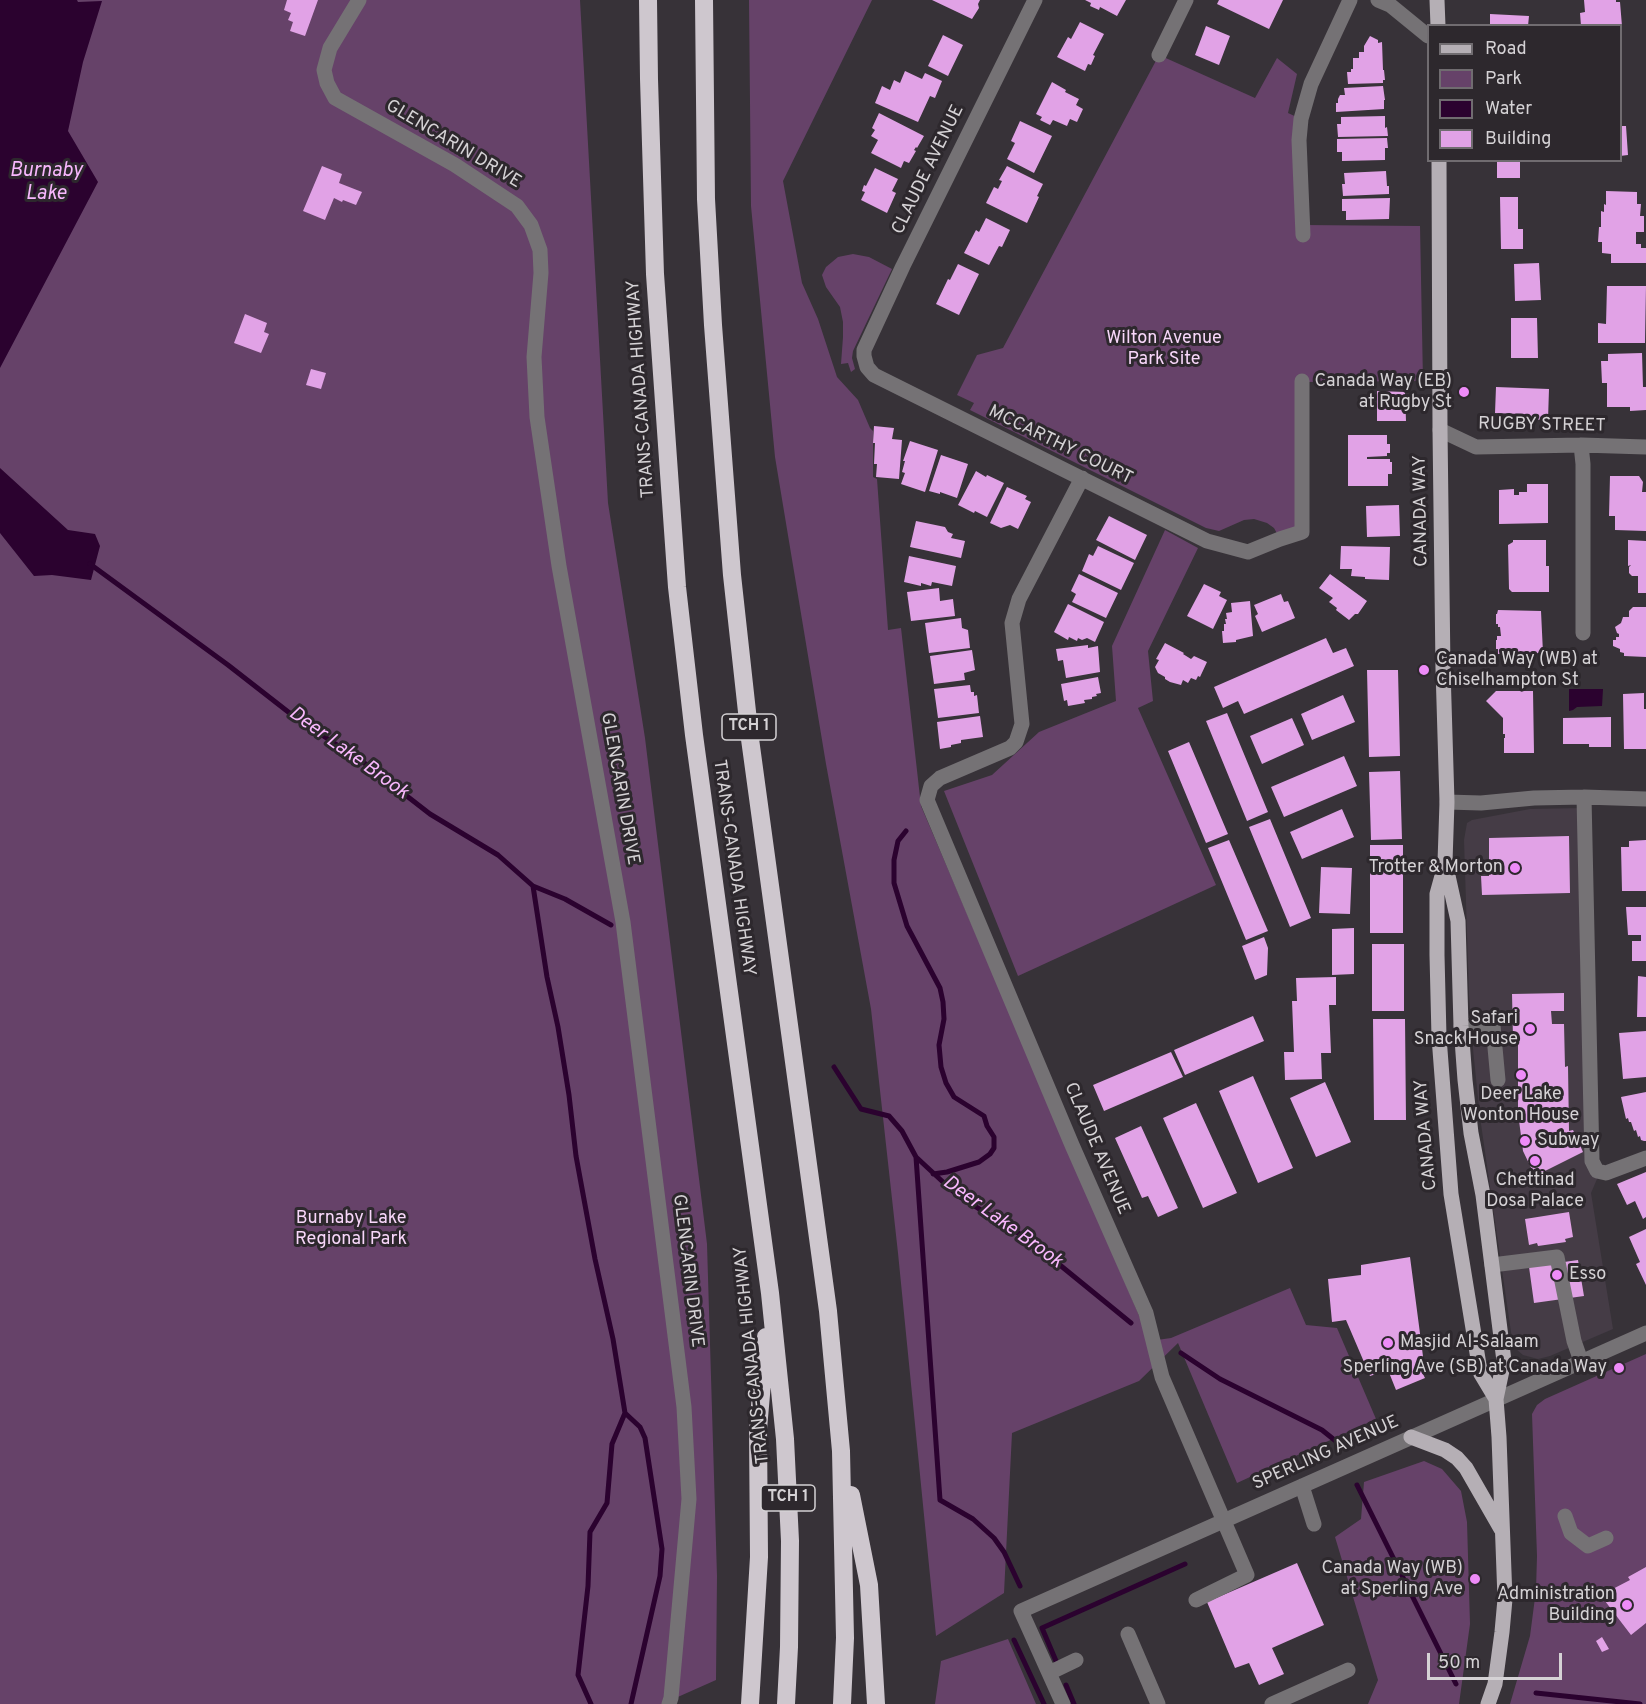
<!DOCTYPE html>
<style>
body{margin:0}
#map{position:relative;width:1646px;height:1704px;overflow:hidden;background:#373238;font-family:Overpass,sans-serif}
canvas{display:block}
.legend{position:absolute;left:1427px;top:24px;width:195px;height:138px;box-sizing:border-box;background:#2d282d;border:2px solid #706c70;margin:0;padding:8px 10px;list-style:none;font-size:18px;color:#d5d2d5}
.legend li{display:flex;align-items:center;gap:12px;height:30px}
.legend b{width:30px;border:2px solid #706c70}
.scale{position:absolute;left:1427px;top:1653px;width:135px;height:27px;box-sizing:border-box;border:3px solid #d5d2d5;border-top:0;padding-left:8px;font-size:18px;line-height:21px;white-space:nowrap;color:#d5d2d5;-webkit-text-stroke:4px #2d282d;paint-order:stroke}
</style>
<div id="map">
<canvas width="1646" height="1704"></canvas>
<ul class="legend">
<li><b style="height:8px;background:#b5afb5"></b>Road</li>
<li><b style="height:16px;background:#664269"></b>Park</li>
<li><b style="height:16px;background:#2b022f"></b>Water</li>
<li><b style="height:16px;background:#e1a2e6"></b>Building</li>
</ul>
<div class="scale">50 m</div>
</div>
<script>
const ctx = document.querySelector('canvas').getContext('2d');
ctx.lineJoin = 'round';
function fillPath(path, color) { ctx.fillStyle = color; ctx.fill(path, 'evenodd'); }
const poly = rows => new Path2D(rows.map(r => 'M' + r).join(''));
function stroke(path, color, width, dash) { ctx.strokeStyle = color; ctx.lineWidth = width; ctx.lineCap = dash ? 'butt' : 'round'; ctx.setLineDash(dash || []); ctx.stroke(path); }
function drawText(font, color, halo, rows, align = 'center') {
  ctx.font = font + ' Overpass,sans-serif'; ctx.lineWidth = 6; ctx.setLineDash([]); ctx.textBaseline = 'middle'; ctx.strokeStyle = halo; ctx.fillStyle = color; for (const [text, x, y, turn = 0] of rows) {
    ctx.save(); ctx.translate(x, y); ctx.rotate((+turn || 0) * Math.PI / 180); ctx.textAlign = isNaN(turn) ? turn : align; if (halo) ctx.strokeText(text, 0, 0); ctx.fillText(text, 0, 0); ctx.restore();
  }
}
fillPath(poly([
 [1584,808,1592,1161,1600,1172,1591,1193,1613,1329,1550,1356,1538,1359,1523,1355,1516,1349,1512,1339,1480,1117,1473,1049,1469,995,1464,840,1467,823,1472,820,1530,809]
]), '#453c46');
fillPath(poly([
 [0,0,580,0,608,503,645,738,707,1244,717,1576,716,1680,662,1704,0,1704],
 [749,0,872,0,783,181,802,283,818,319,837,377,858,400,870,428,873,431,873,477,877,479,888,630,901,628,921,806,1150,1341,1171,1338,1290,1288,1306,1325,1337,1328,1376,1419,1237,1483,1178,1343,1139,1381,1012,1433,1004,1593,936,1636,898,1253,871,1009,826,764,775,457,751,206],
 [1159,55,1255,98,1277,58,1297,74,1288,113,1301,119,1303,225,1420,226,1423,381,1302,382,1302,532,1280,539,1274,528,1267,523,1254,519,1244,520,1219,531,1206,528,970,410,974,403,957,395,977,355,1003,348],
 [853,254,869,257,892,269,853,351,852,358,855,369,851,372,848,363,841,364,843,337,843,322,840,307,826,287,822,275,826,267,838,257],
 [1165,530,1198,548,1148,651,1153,701,1138,708,1216,885,1018,976,944,791,992,775,1039,732,1116,701,1112,646],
 [1646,1354,1646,1704,1510,1704,1530,1636,1536,1590,1537,1556,1532,1414,1537,1405,1545,1399],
 [1424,1461,1442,1469,1461,1491,1467,1522,1470,1624,1459,1704,1368,1704,1378,1680,1335,1537,1361,1519,1364,1482],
 [1008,1639,1036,1704,935,1704,941,1661]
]), '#664269');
fillPath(poly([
 [0,0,77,0,78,2,102,1,83,62,68,131,98,182,0,368],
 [0,468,68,530,95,534,100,546,91,580,52,575,34,576,0,533],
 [1569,689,1603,689,1602,706,1577,707,1573,710,1569,711]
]), '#2b022f');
stroke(poly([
 [90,564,228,665,296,718,363,762,430,814,498,855,533,886,565,899,611,925],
 [906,831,898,841,894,860,894,883,907,926,940,988,943,1002,944,1019,939,1045,941,1067,946,1083,954,1097,984,1116,987,1126,994,1137,994,1148,990,1154,979,1162,947,1172,933,1174],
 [533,886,547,977,558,1027,569,1095,576,1156,595,1259,613,1339,625,1413,612,1444,607,1503,590,1532,588,1586,578,1675,591,1704],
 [834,1067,861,1109,889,1116,902,1131,916,1157,957,1195,1028,1239,1131,1323],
 [916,1157,940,1500,973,1519,994,1538,1004,1552,1020,1586],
 [1181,1353,1220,1379,1322,1430,1337,1442],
 [625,1413,640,1427,645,1438,662,1549,660,1576,631,1704],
 [1357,1485,1456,1684],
 [1014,1640,1044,1704],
 [1056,1661,1042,1628,1185,1564],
 [1066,1685,1074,1704],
 [1536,1693,1640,1704]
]), '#2b022f', 5);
fillPath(poly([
 [287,0,318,0,305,36,290,31,293,22,288,20,291,13,284,10],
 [932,0,980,0,978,4,979,8,972,19],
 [1085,0,1126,0,1117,16,1100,7,1099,10,1090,6,1091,3],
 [1219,0,1283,0,1269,29,1217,4],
 [1584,0,1616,0,1616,2,1620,2,1622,26,1581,26,1580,13,1585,12],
 [1490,14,1529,16,1528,26,1490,26],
 [1080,22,1104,34,1093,55,1095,56,1091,65,1088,64,1085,71,1057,57,1068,37,1071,39],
 [1206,26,1230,36,1219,65,1195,55],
 [943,35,963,45,948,76,928,66],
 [1370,36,1378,40,1378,43,1382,42,1383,70,1384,70,1385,80,1383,80,1383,83,1348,84,1347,72,1351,72,1351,69,1353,69,1353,58,1359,58,1359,52,1364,52,1364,46],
 [905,71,922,79,925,73,942,81,935,98,930,96,918,122,875,103,882,86,890,90,894,80,900,83],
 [1052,82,1066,90,1065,92,1079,99,1076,105,1083,109,1077,122,1070,119,1067,126,1053,120,1050,125,1040,120,1042,117,1036,114],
 [1383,86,1385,100,1384,100,1384,109,1336,112,1336,103,1338,103,1338,99,1340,95,1345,95,1344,88],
 [879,113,924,136,917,148,916,147,914,150,916,151,909,163,904,161,901,168,871,153,878,140,871,136,875,130,872,128],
 [1385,116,1385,128,1387,127,1388,136,1338,137,1337,124,1341,124,1341,117],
 [1020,121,1052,136,1034,173,1007,159,1015,143,1011,141],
 [1620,126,1626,126,1628,155,1620,156],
 [1387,138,1388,148,1385,148,1385,160,1342,161,1342,152,1337,152,1337,139],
 [1497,160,1520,160,1520,178,1497,178],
 [322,166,342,174,339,183,362,192,356,205,343,200,342,202,334,198,325,220,303,211],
 [1007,166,1043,184,1037,196,1039,197,1027,223,986,203,994,187,998,189,1002,181,999,180],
 [875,168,898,179,892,191,896,193,887,213,861,200,865,192,862,191,864,185,866,186],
 [1386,171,1387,186,1389,186,1389,194,1343,196,1342,184,1345,184,1344,173],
 [1606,191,1637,192,1637,204,1641,204,1640,216,1644,216,1644,232,1636,232,1636,244,1641,244,1641,248,1646,248,1646,263,1611,263,1611,254,1602,253,1602,242,1598,242,1599,227,1601,227,1601,211,1604,212,1604,204,1606,205],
 [1500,197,1518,197,1518,229,1523,229,1523,249,1501,249],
 [1390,198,1389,219,1346,220,1346,211,1342,211,1342,199],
 [986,218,1010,230,1002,247,999,246,989,265,964,253,976,230,979,232],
 [1539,263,1541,300,1515,301,1514,264],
 [958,264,979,274,959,315,936,304,948,279,950,280],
 [1607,286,1646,286,1645,343,1598,343,1598,323,1606,324],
 [245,314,267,323,264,332,269,334,261,353,234,343],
 [1511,318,1537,318,1538,358,1511,358],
 [1642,353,1643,387,1646,387,1646,410,1630,411,1630,407,1607,407,1607,383,1602,383,1601,361,1608,361,1608,354],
 [311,369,326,373,321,389,306,385],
 [1496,387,1549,389,1548,420,1523,419,1523,416,1520,416,1520,414,1495,413],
 [1377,391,1405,392,1406,421,1377,421],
 [874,426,894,428,892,439,902,440,899,479,876,477,877,464,874,464,875,443,873,443],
 [1348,435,1387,435,1387,444,1390,444,1390,453,1387,453,1387,456,1367,457,1367,459,1390,459,1390,462,1392,462,1392,474,1388,474,1388,486,1348,486],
 [910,441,938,450,925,492,901,484,905,473,902,472,905,461,903,461],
 [941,455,968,464,957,498,940,492,940,494,929,491],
 [976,471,986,477,987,475,1004,483,987,517,975,511,974,513,958,505],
 [1610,476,1639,476,1643,482,1642,492,1646,492,1646,531,1615,530,1615,516,1609,516],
 [1527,484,1548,484,1548,523,1499,524,1499,490,1514,489,1514,495,1519,495,1519,492,1527,492],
 [1007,487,1027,496,1025,499,1031,502,1018,529,1010,525,1001,528,990,523],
 [1399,505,1400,536,1367,537,1366,506],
 [1109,516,1147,535,1135,560,1096,540],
 [916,521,945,527,948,532,953,534,951,538,965,541,961,558,910,547],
 [1513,540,1546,540,1546,566,1549,566,1549,592,1512,592,1509,589,1508,545,1513,542],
 [1628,540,1646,541,1646,593,1638,593,1638,576,1632,576,1629,573,1629,567,1631,565,1628,566],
 [1098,546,1134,563,1121,590,1082,571,1089,554,1093,556],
 [1341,546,1390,547,1389,580,1365,579,1365,577,1351,576,1352,569,1340,569],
 [909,556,956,566,952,586,932,582,931,586,921,583,921,586,904,582],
 [1079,574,1118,593,1106,618,1072,602,1076,594,1071,591],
 [1330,574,1367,601,1358,614,1355,614,1349,620,1336,610,1337,608,1329,602,1333,598,1319,588],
 [1204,584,1221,592,1219,596,1227,600,1213,629,1187,616],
 [939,588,940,601,953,599,955,616,911,621,907,592],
 [1281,594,1284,602,1288,601,1295,618,1262,632,1255,616,1258,614,1254,605],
 [1250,601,1253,636,1236,640,1236,642,1223,643,1222,631,1224,631,1224,624,1226,624,1225,619,1227,619,1226,613,1232,612,1231,603],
 [1068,604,1104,622,1095,642,1087,638,1082,640,1078,638,1077,641,1069,637,1068,640,1054,632],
 [1633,607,1646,607,1646,657,1624,656,1624,653,1620,652,1620,649,1613,646,1613,640,1616,640,1616,637,1619,637,1619,634,1617,633,1615,627,1621,623,1623,617,1629,617,1629,611],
 [1498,610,1541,611,1543,653,1498,654,1498,649,1496,649,1496,640,1497,640,1497,636,1501,636,1500,627,1498,627,1498,624,1496,624,1496,614,1497,614],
 [961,618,962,628,968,630,970,648,929,653,925,623],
 [1326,638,1333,653,1346,648,1354,666,1244,714,1238,701,1223,708,1214,687],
 [1165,643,1184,653,1183,654,1191,659,1194,656,1207,662,1200,677,1198,676,1196,680,1191,678,1188,683,1183,680,1181,685,1170,682,1165,679,1165,677,1158,673,1155,667,1159,660,1156,659],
 [1088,645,1088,648,1098,646,1100,672,1066,678,1063,660,1058,661,1056,649],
 [972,650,975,670,964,673,965,680,934,684,930,656],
 [1367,670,1398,670,1400,756,1369,757],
 [1098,677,1101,693,1096,694,1097,696,1092,697,1092,699,1084,700,1085,703,1068,706,1067,700,1064,701,1061,684],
 [970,685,971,692,974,692,974,696,977,695,979,713,938,718,934,689],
 [1496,691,1533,691,1534,753,1504,753,1504,738,1505,738,1505,734,1503,734,1503,718,1486,701],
 [1644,693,1644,709,1646,709,1646,749,1624,749,1623,694],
 [1343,695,1355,722,1312,740,1301,714],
 [1227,713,1268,812,1247,821,1206,721],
 [980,716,983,737,961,740,961,743,951,745,951,747,940,749,937,722],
 [1611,717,1611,747,1589,747,1589,744,1563,744,1563,718],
 [1292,718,1304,745,1262,764,1250,736],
 [1189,742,1228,834,1206,843,1168,751],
 [1344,756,1357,786,1284,817,1271,787],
 [1400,771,1402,839,1371,840,1369,772],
 [1342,809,1354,837,1302,859,1290,832],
 [1270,819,1311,918,1290,927,1249,827],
 [1569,836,1570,893,1482,895,1481,876,1489,876,1489,838],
 [1229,840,1268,931,1246,940,1208,848],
 [1646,840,1646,891,1622,891,1621,847,1629,847,1629,841],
 [1370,845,1403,845,1403,933,1370,933],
 [1321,867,1352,868,1350,914,1319,913],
 [1626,907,1646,907,1646,961,1632,961,1632,941,1641,941,1641,935,1628,935],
 [1354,928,1354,974,1332,975,1332,929],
 [1264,937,1268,948,1267,975,1255,980,1242,946],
 [1372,944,1404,944,1404,1011,1372,1011],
 [1638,976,1646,977,1646,1017,1637,1017],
 [1336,977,1336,1005,1329,1005,1331,1053,1321,1053,1322,1079,1285,1080,1284,1052,1294,1052,1292,1001,1297,1001,1296,978],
 [1564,993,1564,1011,1551,1011,1552,1024,1564,1024,1565,1067,1568,1066,1569,1131,1573,1130,1583,1152,1535,1176,1523,1151,1518,1113,1518,1038,1513,1038,1512,994],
 [1253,1016,1264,1041,1185,1075,1174,1050],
 [1373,1019,1405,1019,1406,1120,1374,1120],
 [1646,1031,1646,1077,1623,1079,1619,1033],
 [1171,1052,1183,1077,1104,1111,1093,1085],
 [1253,1076,1293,1168,1258,1183,1219,1091],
 [1325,1082,1351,1142,1316,1157,1290,1098],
 [1646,1092,1646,1141,1644,1141,1641,1140,1640,1136,1638,1137,1636,1130,1634,1131,1631,1122,1629,1122,1628,1118,1626,1119,1621,1097],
 [1196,1103,1237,1193,1203,1208,1163,1118],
 [1141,1126,1178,1208,1158,1217,1148,1196,1142,1198,1115,1138],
 [1646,1172,1646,1217,1643,1219,1635,1201,1627,1205,1617,1184],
 [1569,1212,1573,1237,1565,1239,1566,1242,1538,1246,1537,1243,1529,1245,1525,1219],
 [1646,1229,1646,1285,1636,1264,1640,1262,1629,1237],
 [1410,1257,1424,1364,1419,1366,1425,1378,1396,1390,1388,1370,1370,1376,1346,1320,1332,1322,1328,1279,1361,1275,1361,1265],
 [1578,1260,1584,1296,1534,1303,1529,1267],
 [1297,1563,1324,1625,1272,1648,1284,1674,1259,1685,1249,1663,1235,1668,1207,1602],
 [1646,1567,1646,1623,1631,1635,1605,1601,1605,1593,1630,1580,1628,1577],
 [1602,1637,1609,1649,1602,1652,1596,1641]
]), '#e1a2e6');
stroke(poly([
 [359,0,330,48,324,70,327,83,335,98,455,165,517,206,531,225,540,250,541,273,534,357,537,417,559,566,623,922,684,1407,689,1499,671,1698,669,1704],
 [1035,0,903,266,864,350,864,356,867,367,874,375,1207,541,1248,552,1280,539,1302,532,1302,381],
 [1378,0,1390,5,1428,36],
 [1159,55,1186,0],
 [1303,235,1299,140,1301,119,1311,84,1350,0],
 [1440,430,1476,447,1581,445,1646,447],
 [1581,445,1583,464,1583,633],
 [1082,478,1019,599,1012,623,1022,724,1016,742,1010,748,940,778,931,786,927,800,1072,1145,1146,1313,1162,1377,1247,1575,1196,1600],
 [1584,797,1592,1161,1597,1171,1606,1173,1646,1158],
 [1447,802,1481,803,1534,798,1584,797,1646,799],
 [1461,1026,1493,1026,1498,1080],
 [1492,1265,1557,1257,1574,1341,1581,1361],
 [1302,1486,1314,1524],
 [1565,1516,1571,1533,1588,1546,1606,1538],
 [1128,1634,1158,1704],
 [1049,1673,1076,1660],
 [1063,1704,1021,1611,1646,1333],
 [1272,1704,1348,1670]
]), '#757275', 15);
stroke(poly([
 [1437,0,1438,26],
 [1439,160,1440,430,1443,669,1447,802,1445,862,1458,921,1461,1026,1465,1080,1471,1133,1483,1195,1504,1361,1496,1399,1499,1437,1505,1599,1502,1632,1495,1684,1488,1704],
 [1445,865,1437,894,1437,955,1439,1037,1451,1194,1479,1365,1481,1374,1496,1399],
 [1411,1437,1445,1450,1457,1458,1466,1468,1501,1529]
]), '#b5afb5', 15);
stroke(poly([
 [648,0,649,79,655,274,677,587,694,735,770,1293,785,1439,790,1541,789,1647,786,1704],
 [704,0,706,199,713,325,732,575,750,739,828,1311,841,1451,845,1638,842,1704],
 [851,1495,869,1585,876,1704],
 [750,1704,759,1557,758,1429,766,1337]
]), '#cec7ce', 18);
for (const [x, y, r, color] of [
 [1464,392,6,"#ee8bf8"],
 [1424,670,6,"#ee8bf8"],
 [1515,868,6,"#ee8bf8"],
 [1530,1029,6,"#ee8bf8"],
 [1521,1075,6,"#ee8bf8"],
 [1525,1141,6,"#ee8bf8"],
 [1535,1161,6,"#ee8bf8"],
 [1557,1275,6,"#ee8bf8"],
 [1388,1343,6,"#ee8bf8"],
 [1619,1368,6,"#ee8bf8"],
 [1475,1579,6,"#ee8bf8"],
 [1627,1605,6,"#ee8bf8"]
]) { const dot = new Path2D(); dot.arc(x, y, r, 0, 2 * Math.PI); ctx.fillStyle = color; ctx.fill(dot); stroke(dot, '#2d282d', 2); }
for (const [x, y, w] of [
 [749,727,54],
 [788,1498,54]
]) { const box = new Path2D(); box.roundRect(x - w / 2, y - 13, w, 26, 4.5); ctx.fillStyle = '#2d282d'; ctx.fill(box); stroke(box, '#d5d2d5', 1.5); }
drawText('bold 16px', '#d5d2d5', null, [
 ["TCH 1",749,727],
 ["TCH 1",788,1498]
]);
drawText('18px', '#d5d2d5', '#2d282d', [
 ["GLENCARIN DRIVE",453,145,31],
 ["CLAUDE AVENUE",929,170,-64],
 ["TRANS-CANADA HIGHWAY",642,389,-94],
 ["RUGBY STREET",1542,426,1],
 ["MCCARTHY COURT",1060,446,26],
 ["CANADA WAY",1422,511,-91],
 ["GLENCARIN DRIVE",619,789,80],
 ["TRANS-CANADA HIGHWAY",733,868,82],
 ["CANADA WAY",1427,1135,-95],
 ["CLAUDE AVENUE",1096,1149,67],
 ["GLENCARIN DRIVE",687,1271,83],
 ["TRANS-CANADA HIGHWAY",753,1355,-96],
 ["SPERLING AVENUE",1326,1454,-24]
]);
drawText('18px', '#f8d7fa', '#2d282d', [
 ["Wilton Avenue",1164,339],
 ["Park Site",1164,360],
 ["Burnaby Lake",351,1219],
 ["Regional Park",351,1240]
]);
drawText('18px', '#d5d2d5', '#2d282d', [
 ["Canada Way (EB)",1452,382],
 ["at Rugby St",1452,403],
 ["Canada Way (WB) at",1436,660,"left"],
 ["Chiselhampton St",1436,681,"left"],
 ["Trotter & Morton",1503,868],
 ["Safari",1518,1019],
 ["Snack House",1518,1040],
 ["Deer Lake",1521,1095,"center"],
 ["Wonton House",1521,1116,"center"],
 ["Subway",1537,1141,"left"],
 ["Chettinad",1535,1181,"center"],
 ["Dosa Palace",1535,1202,"center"],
 ["Esso",1569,1275,"left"],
 ["Masjid Al-Salaam",1400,1343,"left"],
 ["Sperling Ave (SB) at Canada Way",1607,1368],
 ["Canada Way (WB)",1463,1569],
 ["at Sperling Ave",1463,1590],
 ["Administration",1615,1595],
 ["Building",1615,1616]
], 'right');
drawText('italic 20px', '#f8b7fd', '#2d282d', [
 ["Burnaby",46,172],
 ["Lake",46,195],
 ["Deer Lake Brook",348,754,36],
 ["Deer Lake Brook",1002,1223,36]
]);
</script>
